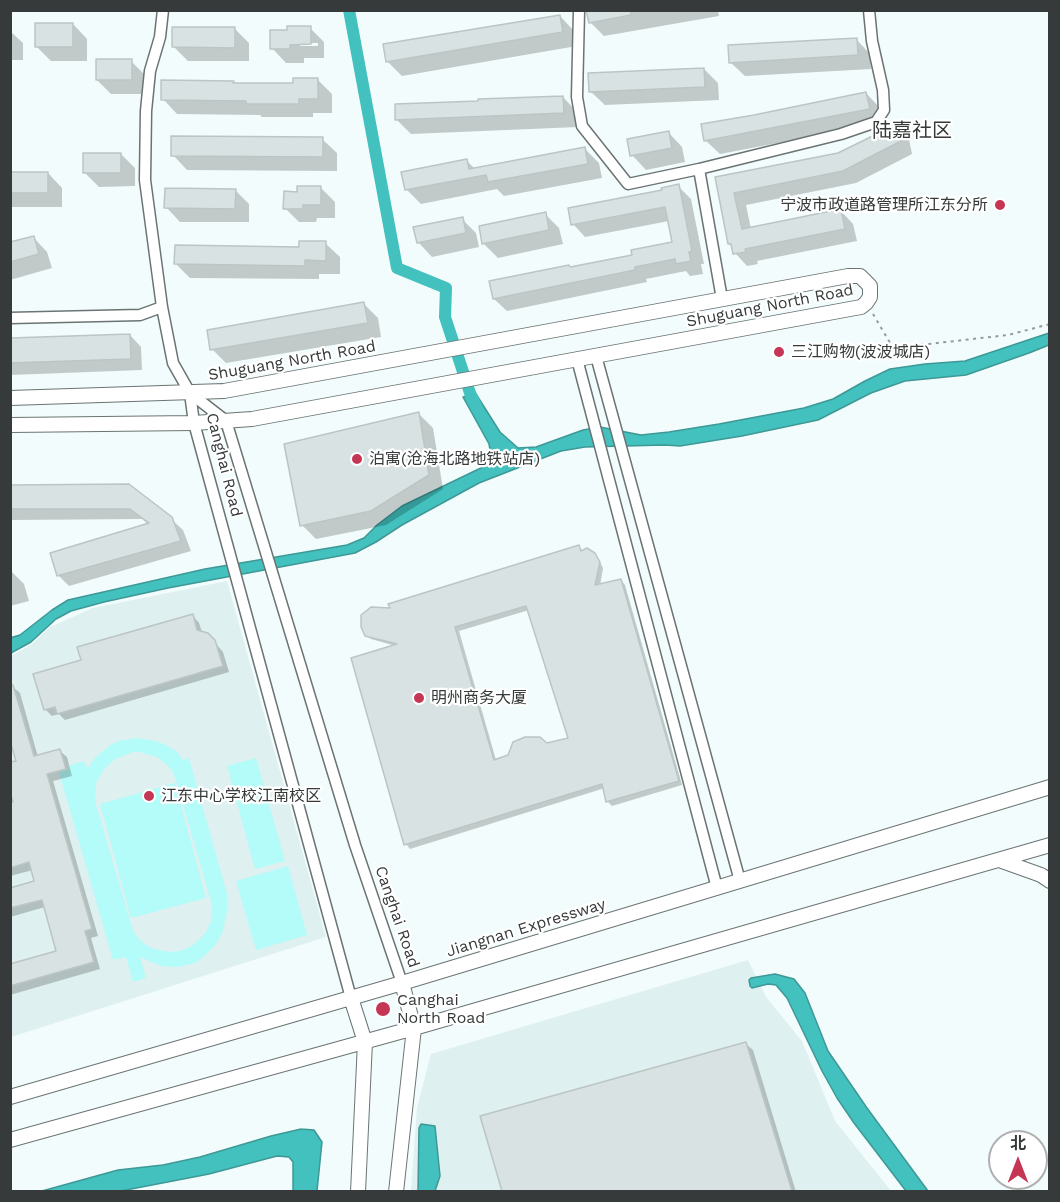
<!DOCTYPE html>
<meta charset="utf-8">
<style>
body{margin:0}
#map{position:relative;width:1060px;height:1202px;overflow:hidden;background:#f2fcfc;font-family:"Work Sans","Noto Sans SC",sans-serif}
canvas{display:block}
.frame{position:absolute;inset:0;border:12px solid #363a3a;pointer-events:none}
.north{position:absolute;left:988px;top:1130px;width:60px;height:60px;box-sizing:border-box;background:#fff;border:2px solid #afb0b0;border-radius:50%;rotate:0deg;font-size:16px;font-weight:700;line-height:24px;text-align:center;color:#363a3a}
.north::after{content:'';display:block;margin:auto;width:21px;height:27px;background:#c53554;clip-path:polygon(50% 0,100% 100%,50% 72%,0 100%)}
</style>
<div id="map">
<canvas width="1060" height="1202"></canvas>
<div class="frame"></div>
<div class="north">北</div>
</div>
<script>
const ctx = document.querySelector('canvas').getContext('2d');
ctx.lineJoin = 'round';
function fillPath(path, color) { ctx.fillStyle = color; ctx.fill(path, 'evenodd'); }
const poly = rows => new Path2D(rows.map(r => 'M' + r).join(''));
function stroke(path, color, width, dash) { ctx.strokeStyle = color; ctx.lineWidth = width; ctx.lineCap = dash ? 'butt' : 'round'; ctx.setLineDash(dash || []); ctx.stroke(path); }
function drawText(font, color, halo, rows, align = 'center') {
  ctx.font = font + ' "Work Sans","Noto Sans SC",sans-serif'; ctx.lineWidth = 4.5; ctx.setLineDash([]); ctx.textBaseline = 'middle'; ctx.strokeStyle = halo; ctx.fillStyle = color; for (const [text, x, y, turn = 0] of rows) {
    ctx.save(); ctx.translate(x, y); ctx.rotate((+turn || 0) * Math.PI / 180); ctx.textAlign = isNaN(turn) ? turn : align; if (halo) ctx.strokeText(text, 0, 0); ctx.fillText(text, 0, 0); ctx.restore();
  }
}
fillPath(poly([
 [227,581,326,937,11,1037,11,656,31,645,50,627,93,608],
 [748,960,766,997,802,1041,835,1121,891,1191,411,1192,417,1108,431,1054]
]), '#def0ef');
fillPath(poly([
 [137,738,155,741,164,744,176,751,183,760,189,758,227,894,227,912,222,934,216,944,203,957,195,963,177,967,161,966,140,957,146,978,133,982,126,957,113,960,59,772,70,769,70,765,84,761,87,769,95,758,109,746,118,741],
 [133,752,140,752,157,757,166,764,172,770,176,780,212,905,211,921,206,932,199,940,190,947,180,951,170,952,158,950,149,947,139,939,133,931,95,801,96,783,104,769,115,759],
 [256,758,285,861,255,869,227,766],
 [175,783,206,898,131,918,100,804],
 [288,866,307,935,256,950,236,881]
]), '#b3fcf9');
const water = poly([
 [1049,333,1049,345,1029,353,966,375,905,381,871,393,818,420,742,436,680,446,665,445,585,447,561,451,479,483,402,525,376,542,355,553,168,588,104,602,71,611,56,619,31,642,11,653,10,638,20,635,52,610,68,600,205,569,347,545,364,538,377,525,402,506,485,466,491,455,489,444,463,397,476,394,500,432,518,448,536,447,583,430,600,427,641,435,669,432,719,424,804,408,833,399,865,381,890,369,925,364,965,361,1049,333],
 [775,974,794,979,805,993,828,1051,867,1108,928,1191,906,1191,854,1123,837,1098,822,1071,787,998,776,985,768,984,752,988,750,986,749,980,751,978,775,974],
 [421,1124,435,1126,440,1176,435,1191,418,1191,419,1128,421,1124],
 [301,1129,314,1130,322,1142,317,1191,293,1191,293,1162,289,1157,277,1156,209,1174,121,1191,42,1191,118,1170,163,1165,200,1157,271,1136,301,1129]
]);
fillPath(water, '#42c1be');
stroke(water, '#3e9896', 1.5);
fillPath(poly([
 [588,10,718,10,719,16,604,36,590,22],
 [560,16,574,31,577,46,402,76,387,61],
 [73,24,87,39,87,61,51,61,37,47],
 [310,28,324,42,324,58,304,58,304,63,286,63,272,48],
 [300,43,318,43,318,46,300,46],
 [235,29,249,43,249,61,188,61,174,47],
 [10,31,23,43,23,60,10,60],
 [856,39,870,54,871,69,745,76,730,62],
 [131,61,145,75,145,94,111,94,97,80],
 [704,69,718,83,719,100,605,105,590,91],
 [318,80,332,94,332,113,313,113,313,117,262,117,260,115,177,114,163,99,233,83,235,84,295,84],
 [866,93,880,108,883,123,720,154,705,140],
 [563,97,577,112,578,127,411,134,397,120],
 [897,126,909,139,912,154,856,183,746,205,751,229,841,211,853,224,857,241,757,261,758,264,747,266,735,253,734,248,729,244,716,178,839,154],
 [668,132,682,147,685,162,646,170,632,155],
 [322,139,337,153,337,171,187,170,173,155],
 [585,149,599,163,602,178,504,196,497,189,421,204,406,189,467,161,475,169],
 [121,154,135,168,135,186,99,187,84,172],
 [10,173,48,173,62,188,62,207,10,207],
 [678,186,691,199,704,264,701,264,703,274,690,276,686,271,646,279,647,282,507,311,494,299,570,268,634,256,674,243,669,221,585,237,573,224],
 [321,188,335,202,335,218,317,218,316,222,299,222,285,208,299,193],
 [235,190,249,204,249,222,180,222,166,207],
 [545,214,559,228,563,244,498,258,484,244],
 [462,219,476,233,479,247,432,257,418,242],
 [33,237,47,252,52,268,10,280,10,244],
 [325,243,340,257,340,274,319,274,319,279,190,278,176,264,301,248],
 [364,304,378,318,381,337,226,363,212,349],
 [130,335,141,347,142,370,10,375,10,339],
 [419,414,433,428,443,489,386,525,316,539,302,525],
 [10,486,129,486,171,519,183,530,191,551,69,586,58,575,149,525,142,519,10,520],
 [578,547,583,552,594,555,599,560,603,568,600,586,621,580,625,585,682,785,612,806,608,802,605,788,410,849,406,844,396,646,371,639,366,635,392,610],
 [529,610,569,739,546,744,496,760,459,631],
 [10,570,24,584,29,601,10,606],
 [193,616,199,623,202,632,210,637,223,652,229,672,65,720,59,714,52,716,45,709,83,661],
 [13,687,20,693,38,757,60,751,67,757,72,776,53,781,98,936,91,938,100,969,10,995,10,966,58,952,45,907,10,917,10,889,36,882,33,870,10,876,10,805,15,803,18,762],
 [745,1043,753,1050,796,1192,504,1192,482,1117]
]), '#0003');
stroke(poly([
 [349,10,397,268,446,288,445,317,470,393,478,410]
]), '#42c1be', 12);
const building = poly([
 [586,10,630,10,631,15,589,23,586,10],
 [560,15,563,32,386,62,383,44,560,15],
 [35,23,73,23,73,47,35,47,35,23],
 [287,26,311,26,311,44,290,45,290,49,270,49,270,30,287,30,287,26],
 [172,27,235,27,235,48,172,47,172,27],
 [857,38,858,55,729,63,728,45,857,38],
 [96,59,132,59,132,80,96,80,96,59],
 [704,68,705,87,589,92,588,73,704,68],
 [293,78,318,78,318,99,299,99,299,104,246,104,246,101,161,100,161,80,234,81,233,83,293,83,293,78],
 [866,92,870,109,704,141,701,124,754,115,866,92],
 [563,96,564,113,395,120,395,104,478,101,478,99,563,96],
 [897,124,901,141,843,171,734,193,742,229,841,209,845,229,745,249,746,252,733,254,731,244,728,244,715,177,838,153,897,124],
 [669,131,672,148,630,156,627,139,669,131],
 [171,136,323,137,323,157,171,156,171,136],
 [585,147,588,164,488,182,486,175,405,190,401,172,467,159,469,169,585,147],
 [83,153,121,153,121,173,83,173,83,153],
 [10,172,48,172,48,193,10,193,10,172],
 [679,184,692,251,689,252,691,261,676,264,675,259,635,267,635,270,493,299,489,281,569,265,570,267,632,255,631,250,672,242,665,207,571,225,568,208,662,190,661,188,679,184],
 [297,186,321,186,321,205,303,205,303,209,283,209,284,191,297,192,297,186],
 [165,188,236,189,235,209,164,208,165,188],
 [546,212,549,230,482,244,479,226,546,212],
 [463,217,466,233,417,243,413,227,463,217],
 [34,236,39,254,10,262,10,242,34,236],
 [299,241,326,241,326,261,305,260,305,266,174,264,175,245,299,247,299,241],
 [364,302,368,323,210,350,207,330,364,302],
 [130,334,131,359,10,363,10,338,130,334],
 [419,412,429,475,371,511,300,526,284,444,419,412],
 [129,484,172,517,181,541,57,576,50,553,149,523,130,509,10,509,10,485,129,484],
 [579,545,581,551,587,548,595,553,600,562,595,585,621,579,679,781,606,802,602,784,404,845,351,658,397,644,365,636,361,627,361,615,371,607,390,608,388,604,579,545],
 [526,606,568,738,547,743,540,737,525,737,513,742,508,755,494,760,455,627,526,606],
 [193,614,197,630,208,633,215,640,223,666,57,714,55,707,44,710,33,674,81,660,77,647,193,614],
 [10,685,13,685,34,756,60,749,66,769,47,774,92,929,85,931,94,962,10,986,10,964,56,951,42,900,10,908,10,888,34,881,29,862,10,868,10,803,13,802,10,792,10,762,16,761,10,741,10,685],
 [746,1042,792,1191,502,1191,480,1116,746,1042]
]);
fillPath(building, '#d9e2e2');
stroke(building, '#bbc5c4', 1.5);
const minor = poly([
 [163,10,160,37,150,71,146,111,145,180,162,307,173,363,190,393,194,423,351,998],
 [579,10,577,97,582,126,628,184,699,169,722,299],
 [699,169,841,134,876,122,884,110,883,90,872,41,869,10],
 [10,318,140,315,162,307],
 [596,356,740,881],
 [577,359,717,888],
 [190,393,226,421,355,845,402,983]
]);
const major = poly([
 [10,398,224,391,848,276,860,276,870,286,870,297,866,303,861,307,850,309,252,419,194,423,10,425],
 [999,860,1041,875,1050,881],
 [351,998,365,1042,358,1192],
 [10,1097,402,983,1050,787],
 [10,1140,414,1028,1050,845],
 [396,1192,414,1028,402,983]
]);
stroke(minor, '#6b7473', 13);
stroke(major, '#6b7473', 16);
stroke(poly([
 [873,314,893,348,1008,335,1050,324]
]), '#939a9a', 2, [3, 4.5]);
stroke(minor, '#fff', 10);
stroke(major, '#fff', 14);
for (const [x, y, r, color] of [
 [1000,205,6,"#c53554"],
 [779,352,6,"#c53554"],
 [357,459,6,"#c53554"],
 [419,698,6,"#c53554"],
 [149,796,6,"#c53554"],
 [383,1009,8,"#c53554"]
]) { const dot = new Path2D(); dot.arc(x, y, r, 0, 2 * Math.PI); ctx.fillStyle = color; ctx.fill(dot); stroke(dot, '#fff', 2); }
drawText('16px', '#363a3a', '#fff', [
 ["宁波市政道路管理所江东分所",988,205,"right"],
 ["三江购物(波波城店)",791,352],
 ["泊寓(沧海北路地铁站店)",369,459],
 ["明州商务大厦",431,698],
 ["江东中心学校江南校区",161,796],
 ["Canghai",397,1000],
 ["North Road",397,1018]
], 'left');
drawText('16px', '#363a3a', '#fff', [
 ["Shuguang North Road",770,306,-11],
 ["Shuguang North Road",292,361,-10],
 ["Canghai Road",224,465,76],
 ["Canghai Road",397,917,71],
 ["Jiangnan Expressway",526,928,-17]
]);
drawText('20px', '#363a3a', '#fff', [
 ["陆嘉社区",912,131]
]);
</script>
